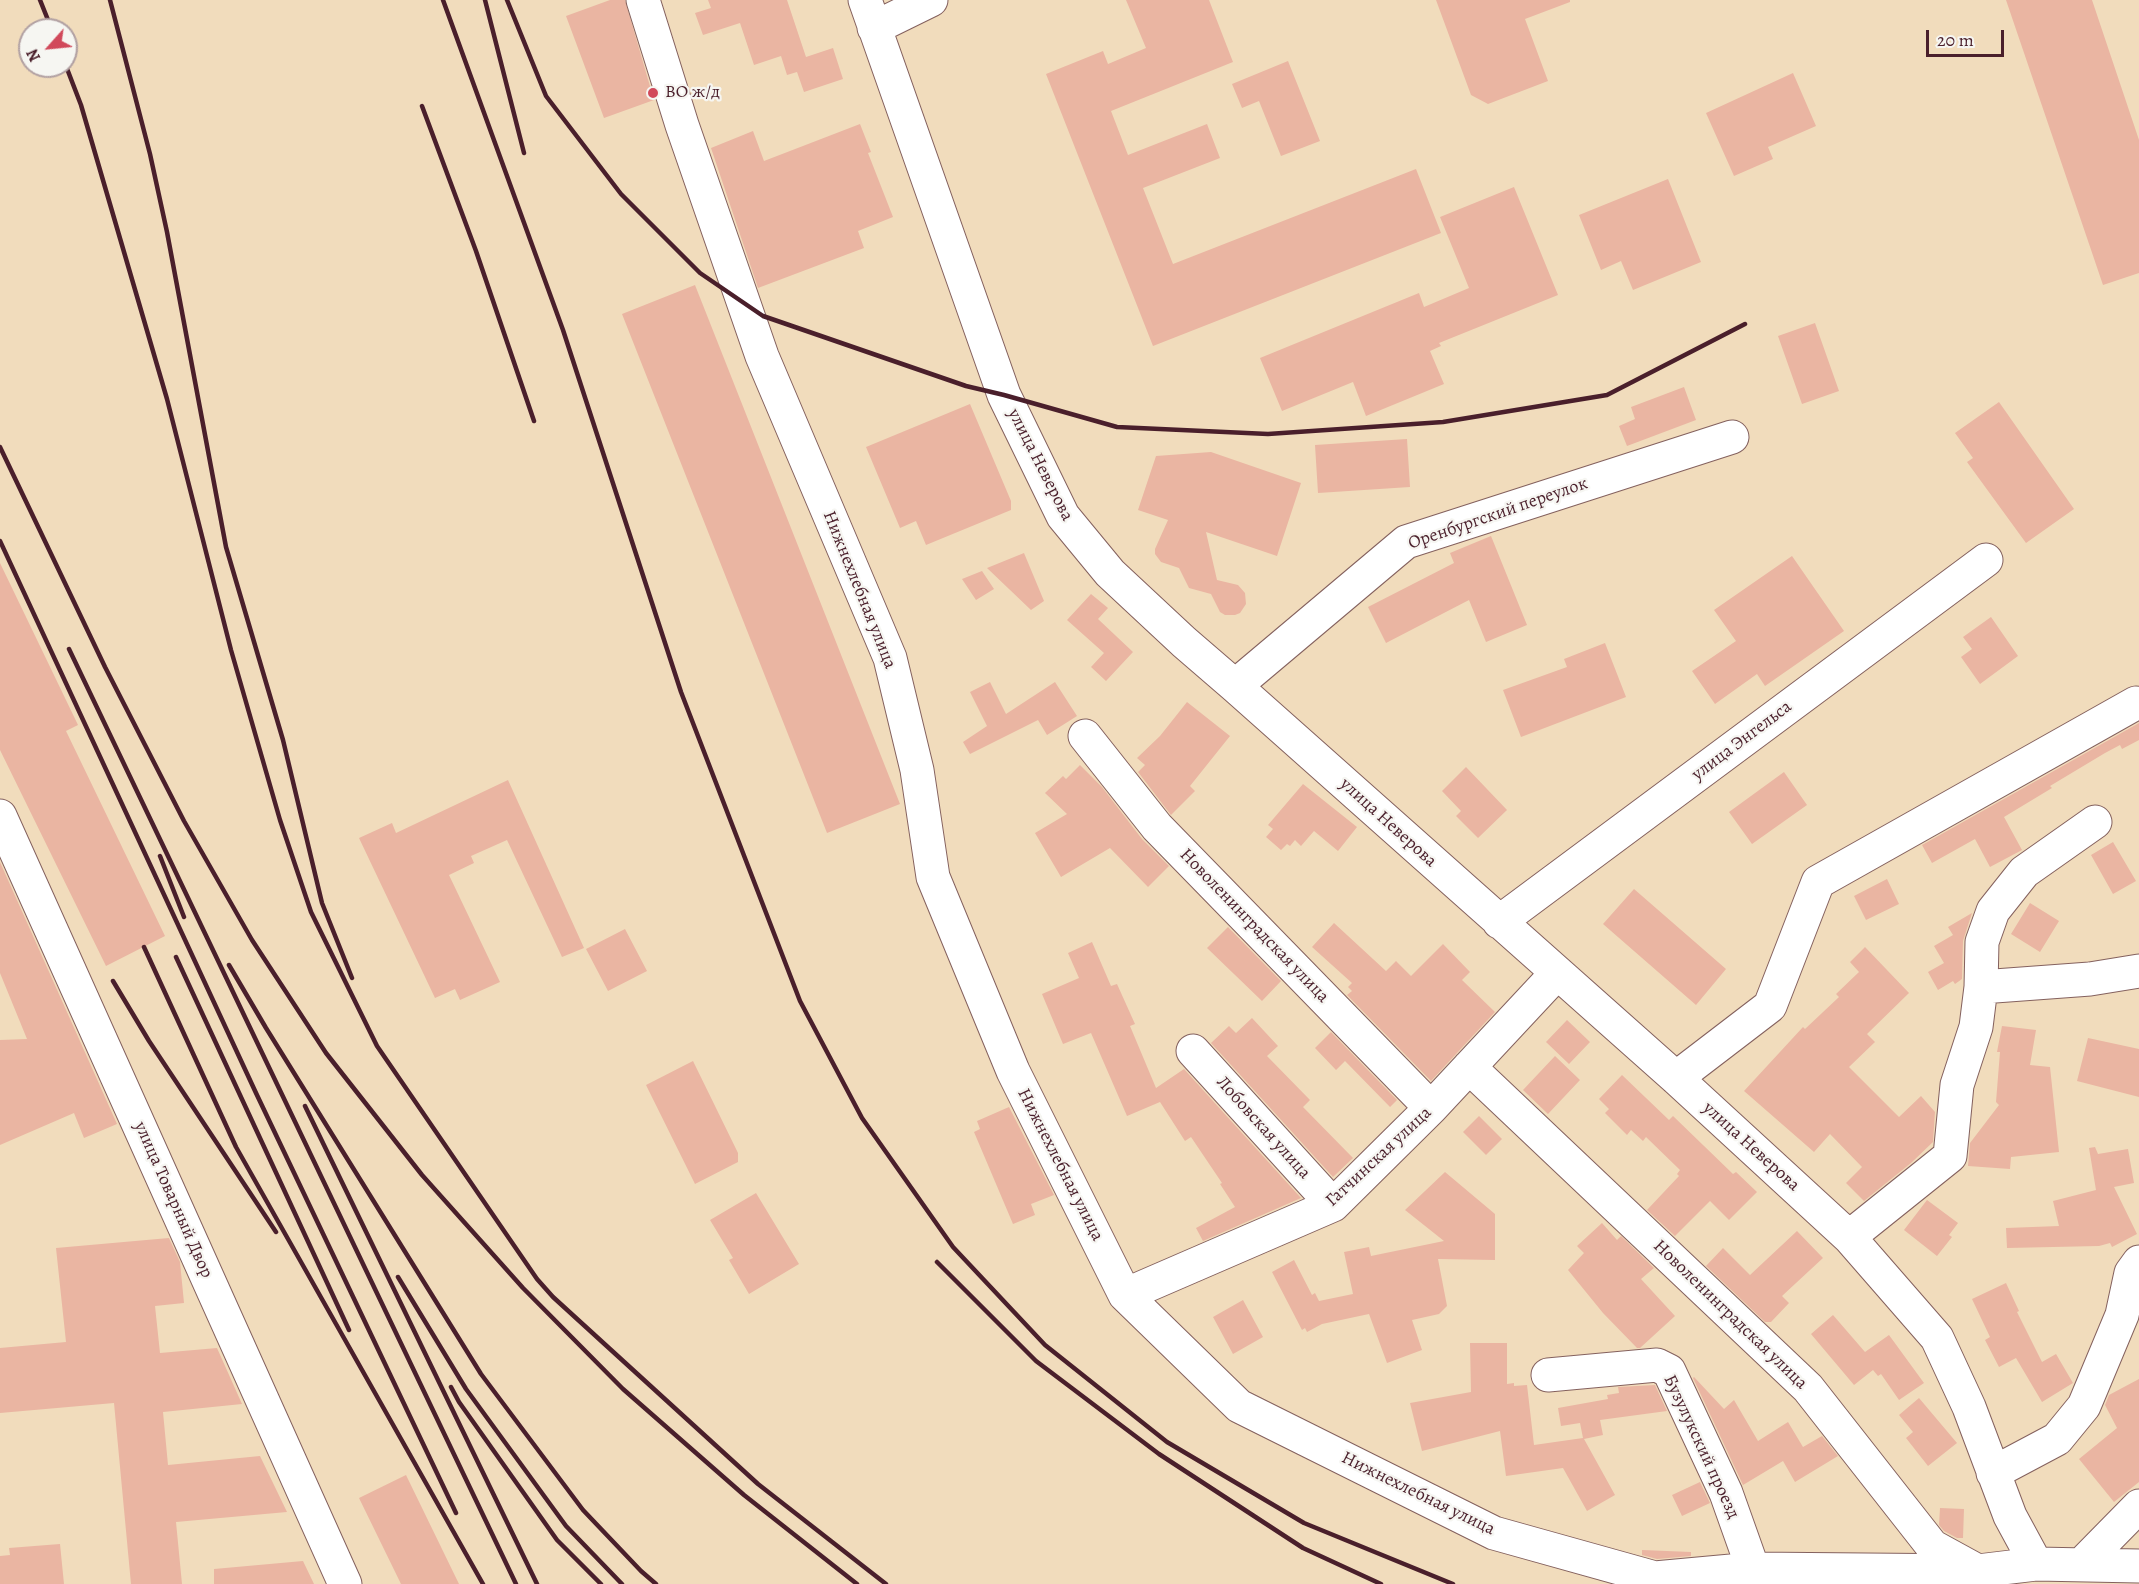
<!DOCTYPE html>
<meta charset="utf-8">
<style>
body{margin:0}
#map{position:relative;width:2139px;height:1584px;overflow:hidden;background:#f1dcbc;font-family:Alegreya,serif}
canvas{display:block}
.north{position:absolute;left:18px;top:18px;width:60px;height:60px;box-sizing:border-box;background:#f6f6f2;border:2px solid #b1a0a2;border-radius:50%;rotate:243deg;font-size:16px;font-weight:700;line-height:24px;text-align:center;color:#4a1f2b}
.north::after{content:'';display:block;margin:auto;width:21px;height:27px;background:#d1495b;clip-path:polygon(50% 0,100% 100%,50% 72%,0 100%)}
.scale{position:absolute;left:1926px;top:30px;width:78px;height:27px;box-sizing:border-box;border:3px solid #4a1f2b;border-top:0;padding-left:8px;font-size:18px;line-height:21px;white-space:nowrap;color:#4a1f2b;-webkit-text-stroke:4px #f6f6f2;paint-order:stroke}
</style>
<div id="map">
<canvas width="2139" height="1584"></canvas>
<div class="north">N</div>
<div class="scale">20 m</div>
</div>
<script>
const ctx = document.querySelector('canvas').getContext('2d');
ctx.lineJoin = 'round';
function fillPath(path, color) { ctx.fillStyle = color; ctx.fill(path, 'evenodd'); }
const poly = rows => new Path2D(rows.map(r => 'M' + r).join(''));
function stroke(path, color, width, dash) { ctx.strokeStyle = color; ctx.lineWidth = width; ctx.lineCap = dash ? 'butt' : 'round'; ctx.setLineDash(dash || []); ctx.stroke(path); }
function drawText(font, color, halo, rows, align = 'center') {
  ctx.font = font + ' Alegreya,serif'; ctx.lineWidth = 4.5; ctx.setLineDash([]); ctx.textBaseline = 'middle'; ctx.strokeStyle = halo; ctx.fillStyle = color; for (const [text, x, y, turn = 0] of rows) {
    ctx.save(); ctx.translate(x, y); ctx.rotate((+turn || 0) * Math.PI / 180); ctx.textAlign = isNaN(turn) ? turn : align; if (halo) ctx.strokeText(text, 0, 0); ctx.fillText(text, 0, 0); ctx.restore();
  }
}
fillPath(poly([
 [610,0,625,0,654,100,604,118,566,16],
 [708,0,787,0,806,57,833,48,843,79,804,92,797,72,787,75,781,56,754,65,740,23,703,35,695,13,711,8],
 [1126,0,1209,0,1233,62,1111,111,1128,155,1207,124,1220,158,1143,188,1173,264,1416,169,1441,233,1153,346,1046,74,1103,51,1108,64,1146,48],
 [1436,0,1570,0,1570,2,1525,19,1548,81,1488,104,1471,95],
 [2006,0,2092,0,2139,140,2139,273,2103,285],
 [1288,61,1320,141,1281,156,1259,101,1242,108,1232,84],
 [1793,73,1816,126,1768,147,1773,159,1734,176,1706,113],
 [860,124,871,152,868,153,893,217,858,231,864,248,758,288,711,148,753,131,764,161],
 [1668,179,1701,262,1633,290,1621,261,1601,270,1579,215],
 [1514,187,1558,295,1439,343,1441,346,1430,351,1444,384,1366,416,1353,382,1282,411,1260,358,1419,293,1424,307,1469,288,1440,217],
 [695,285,900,804,827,833,622,314],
 [1815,323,1839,391,1802,404,1778,336],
 [1684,387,1696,420,1627,446,1619,426,1635,419,1631,407],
 [1999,402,2074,509,2026,543,1967,462,1973,458,1955,433],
 [970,404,1011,501,1011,510,926,545,916,521,900,528,866,447],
 [1407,439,1410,487,1318,493,1315,445],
 [1211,452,1301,483,1277,556,1206,532,1217,580,1238,585,1245,593,1246,604,1240,613,1235,615,1225,615,1220,612,1211,594,1189,588,1179,568,1161,562,1155,554,1155,549,1168,520,1138,510,1156,456],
 [1491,536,1527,625,1486,642,1469,600,1386,643,1368,607,1454,563,1450,553],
 [1024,553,1044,601,1031,610,987,568],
 [1792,556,1844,631,1765,686,1757,674,1715,704,1692,671,1736,641,1714,610],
 [0,563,78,725,66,731,165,936,106,966,0,750],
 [982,571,994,589,976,600,962,579],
 [1091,594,1108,608,1098,619,1133,652,1106,681,1091,667,1104,653,1067,620],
 [1991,617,2018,656,1980,684,1961,657,1972,649,1963,637],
 [1605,643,1626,697,1521,737,1503,690,1567,667,1564,659],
 [990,682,1006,714,1055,682,1077,716,1047,735,1038,720,970,754,963,742,987,726,970,692],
 [1187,702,1230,736,1190,786,1195,791,1171,815,1138,772,1145,765,1137,758,1160,736],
 [2139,723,2139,740,2122,749,2120,745,2105,753,2050,786,2052,788,2004,817,2022,850,1990,867,1975,839,1932,863,1922,845],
 [1080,765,1102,787,1142,839,1169,866,1148,887,1110,848,1061,877,1035,833,1067,814,1045,793,1063,776,1066,779],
 [1466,767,1507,810,1478,838,1456,816,1461,811,1442,791],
 [1784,772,1807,805,1752,844,1729,812],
 [508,780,584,948,562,957,507,840,471,856,474,863,449,875,500,982,460,1000,455,989,435,998,359,838,392,823,396,833],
 [1303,784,1357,827,1338,851,1314,831,1301,846,1295,840,1290,846,1287,844,1281,850,1266,837,1273,829,1268,825],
 [2113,842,2136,881,2113,894,2091,855],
 [0,862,117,1124,84,1138,74,1113,0,1145,0,1040,27,1039,0,973],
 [1887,879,1899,904,1866,920,1854,896],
 [1634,889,1726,969,1696,1005,1603,924],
 [2030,903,2059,921,2040,952,2011,934],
 [1972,913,1963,941,1962,979,1955,984,1953,981,1938,990,1928,972,1944,963,1934,946,1953,935,1948,927],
 [1334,923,1386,971,1396,961,1411,976,1443,944,1470,972,1462,980,1495,1012,1431,1081,1347,995,1352,991,1348,987,1352,983,1312,947],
 [1228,927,1281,981,1262,1001,1207,948],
 [625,929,647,971,608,991,586,949],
 [1092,942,1111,986,1117,984,1135,1024,1130,1026,1156,1088,1184,1069,1301,1198,1203,1241,1196,1228,1235,1207,1220,1184,1222,1183,1191,1137,1185,1141,1160,1102,1127,1116,1091,1033,1063,1044,1042,994,1079,978,1068,953],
 [1865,947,1909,993,1867,1034,1875,1042,1849,1067,1899,1117,1921,1096,1935,1112,1933,1142,1911,1163,1864,1201,1846,1183,1862,1167,1830,1134,1814,1152,1744,1091,1803,1027,1805,1029,1839,997,1836,994,1859,972,1850,962],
 [1252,1018,1278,1046,1267,1056,1310,1100,1303,1107,1353,1158,1333,1177,1211,1043,1229,1026,1236,1033],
 [1567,1020,1590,1042,1569,1064,1546,1042],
 [2002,1026,2036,1030,2030,1065,2050,1067,2059,1152,2011,1157,2010,1169,1968,1166,1970,1143,1999,1105,1996,1102,2000,1052,1997,1052],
 [1331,1032,1397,1100,1390,1107,1345,1061,1336,1070,1315,1048],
 [2088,1038,2139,1049,2139,1097,2077,1081],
 [1555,1056,1580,1080,1548,1114,1523,1090],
 [693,1061,738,1153,738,1162,695,1184,646,1085],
 [1622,1075,1669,1120,1673,1116,1733,1174,1736,1172,1757,1192,1729,1220,1710,1201,1675,1236,1647,1210,1679,1176,1677,1174,1680,1170,1646,1137,1643,1141,1631,1130,1627,1135,1605,1113,1609,1109,1599,1099],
 [1009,1107,1054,1195,1031,1204,1035,1215,1013,1224,974,1132,980,1129,977,1121],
 [1479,1116,1502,1139,1486,1155,1463,1132],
 [2095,1147,2098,1154,2128,1149,2134,1183,2114,1187,2137,1234,2112,1247,2110,1243,2099,1246,2007,1248,2006,1228,2059,1226,2053,1201,2096,1190,2089,1148],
 [1445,1172,1495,1214,1495,1260,1438,1259,1447,1306,1439,1314,1412,1320,1422,1350,1387,1363,1369,1314,1322,1324,1307,1332,1305,1328,1302,1330,1272,1272,1294,1260,1312,1295,1315,1293,1319,1301,1353,1294,1344,1252,1369,1247,1371,1256,1444,1241,1405,1210],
 [756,1193,799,1264,749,1294,729,1260,733,1258,710,1220],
 [1927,1200,1958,1223,1949,1235,1952,1237,1937,1256,1904,1230],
 [1602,1223,1617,1240,1621,1236,1654,1268,1641,1279,1675,1316,1640,1348,1637,1348,1603,1313,1568,1270,1584,1253,1577,1246],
 [1797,1231,1823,1258,1782,1296,1789,1303,1771,1322,1765,1322,1706,1266,1723,1248,1750,1275],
 [169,1238,180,1262,184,1303,155,1306,160,1353,217,1348,242,1404,163,1412,168,1465,260,1456,287,1512,176,1522,182,1584,131,1584,114,1403,0,1413,0,1348,66,1342,56,1248],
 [2006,1283,2019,1311,2017,1312,2042,1362,2056,1354,2073,1383,2042,1402,2016,1358,1999,1367,1985,1340,1990,1337,1972,1299],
 [1243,1300,1263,1337,1233,1354,1213,1317],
 [1833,1315,1865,1352,1889,1335,1924,1383,1899,1400,1881,1374,1878,1376,1873,1370,1854,1385,1811,1334],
 [1470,1343,1507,1343,1507,1384,1514,1383,1514,1386,1527,1385,1534,1445,1583,1438,1580,1423,1561,1426,1558,1408,1608,1399,1607,1395,1619,1393,1618,1387,1655,1385,1667,1411,1600,1420,1603,1435,1584,1439,1615,1495,1587,1511,1563,1468,1506,1476,1500,1431,1422,1451,1410,1403,1471,1392],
 [1694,1377,1724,1409,1734,1400,1758,1441,1788,1422,1803,1447,1822,1436,1838,1456,1795,1482,1783,1461,1743,1485,1693,1378],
 [2139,1379,2139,1482,2114,1502,2079,1459,2117,1428,2105,1405,2109,1395],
 [1919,1398,1957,1443,1928,1466,1906,1438,1913,1432,1899,1415],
 [406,1475,459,1584,401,1584,359,1498],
 [1700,1482,1710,1503,1682,1516,1672,1495],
 [1940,1508,1964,1509,1963,1538,1957,1538,1944,1531,1939,1525],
 [60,1544,64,1584,0,1584,0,1556,10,1555,9,1548],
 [1642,1550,1691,1552,1691,1556,1657,1559,1642,1555],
 [303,1561,314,1584,214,1584,214,1569]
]), '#eab5a2');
const minor = poly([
 [643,0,682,125,762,356,890,658,917,770,933,877,1013,1071,1125,1295,1239,1406,1494,1533,1655,1578,1753,1569,1978,1571,2036,1564,2139,1566],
 [865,0,1004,395,1063,516,1110,573,1184,642,1235,686,1676,1078,1849,1237,1937,1338,1969,1407,2010,1516,2036,1564],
 [874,28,931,0],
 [1235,686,1406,542,1732,437],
 [1085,736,1157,827,1431,1108],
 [0,816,345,1584],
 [1499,922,1986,560],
 [1981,987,2090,979,2139,971],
 [1193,1051,1333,1205],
 [1469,1067,1808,1388,1932,1546,1974,1569],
 [1676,1078,1770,1006,1818,882,2136,703],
 [1849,1237,1950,1156,1957,1085,1976,1027,1981,987,1982,942,1993,911,2024,872,2095,822],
 [1125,1295,1333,1205,1431,1108,1557,973],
 [1548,1375,1657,1365,1669,1371,1726,1493,1753,1569],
 [1993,1473,2057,1439,2084,1406,2122,1315,2131,1273,2139,1262],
 [2081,1565,2139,1506]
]);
stroke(minor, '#84615e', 35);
stroke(minor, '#fff', 33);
stroke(poly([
 [40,0,52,30],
 [110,0,150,154,167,232,226,547,283,740,322,903,352,978],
 [443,0,563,330,681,692,800,1001,862,1118,953,1247,1045,1345,1167,1442,1304,1523,1453,1584],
 [485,0,524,153],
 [507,0,546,96,621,194,700,273,763,316,966,386,1004,395,1117,427,1268,434,1443,422,1607,395,1745,324],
 [66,66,81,105,167,399,231,650,280,820,311,912,377,1046,537,1279,553,1297,758,1484,886,1584],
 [422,106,476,251,534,421],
 [0,447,105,667,184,821,252,940,326,1053,422,1175,523,1288,623,1389,744,1495,857,1584],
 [0,541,256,1093,456,1513],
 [69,649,516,1584],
 [160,856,184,917],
 [144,947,236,1147,483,1584],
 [176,957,349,1330],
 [229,965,266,1028,481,1374,583,1510,641,1571,656,1584],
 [113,981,149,1041,276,1232],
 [305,1106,537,1584],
 [937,1262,1036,1361,1159,1454,1303,1548,1381,1584],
 [398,1277,466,1389,566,1526,622,1584],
 [451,1387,459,1402,557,1540,601,1584]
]), '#4a1f2b', 4.5);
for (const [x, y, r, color] of [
 [653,93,6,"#d1495b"]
]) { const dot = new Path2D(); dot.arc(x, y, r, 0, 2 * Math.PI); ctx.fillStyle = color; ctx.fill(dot); stroke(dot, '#f6f6f2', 2); }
drawText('18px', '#4a1f2b', '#f6f6f2', [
 ["ВО ж/д",665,93]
], 'left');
drawText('18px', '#4a1f2b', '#f6f6f2', [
 ["улица Неверова",1040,465,63],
 ["Оренбургский переулок",1498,514,-19],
 ["Нижнехлебная улица",859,590,68],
 ["улица Энгельса",1742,741,-37],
 ["улица Неверова",1388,823,42],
 ["Новоленинградская улица",1254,926,46],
 ["Лобовская улица",1263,1128,48],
 ["улица Неверова",1751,1147,42],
 ["Гатчинская улица",1379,1157,-43],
 ["Нижнехлебная улица",1060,1165,63],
 ["улица Товарный Двор",173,1200,66],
 ["Новоленинградская улица",1730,1315,44],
 ["Бузулукский проезд",1701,1447,65],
 ["Нижнехлебная улица",1418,1494,26]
]);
</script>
